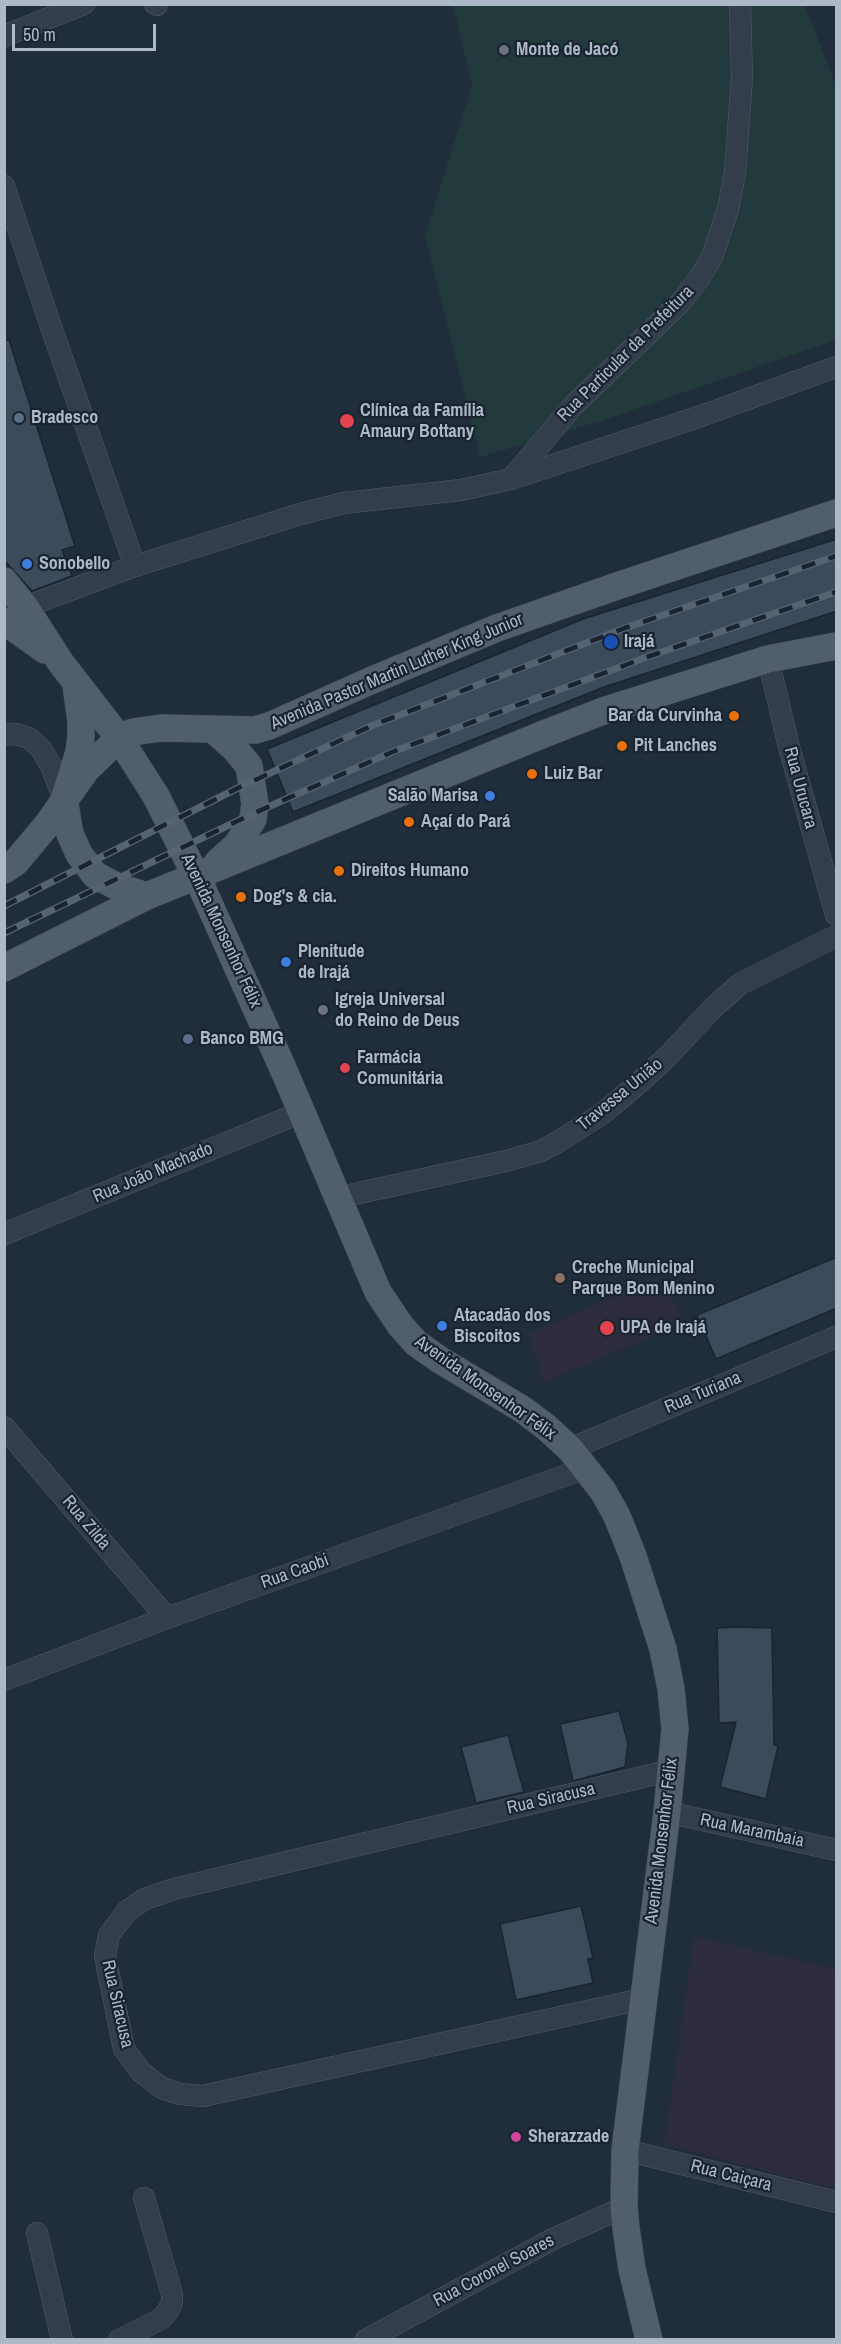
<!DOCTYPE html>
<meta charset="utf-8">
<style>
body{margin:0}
#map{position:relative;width:841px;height:2344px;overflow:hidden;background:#202d3b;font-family:"Archivo Narrow",sans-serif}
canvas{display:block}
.frame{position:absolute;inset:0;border:6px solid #aeb9c7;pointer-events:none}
.scale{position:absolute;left:12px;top:24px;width:144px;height:27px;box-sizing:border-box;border:3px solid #aeb9c7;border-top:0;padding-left:8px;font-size:18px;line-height:21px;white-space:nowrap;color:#aeb9c7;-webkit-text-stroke:4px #192430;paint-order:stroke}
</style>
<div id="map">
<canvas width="841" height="2344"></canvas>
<div class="frame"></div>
<div class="scale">50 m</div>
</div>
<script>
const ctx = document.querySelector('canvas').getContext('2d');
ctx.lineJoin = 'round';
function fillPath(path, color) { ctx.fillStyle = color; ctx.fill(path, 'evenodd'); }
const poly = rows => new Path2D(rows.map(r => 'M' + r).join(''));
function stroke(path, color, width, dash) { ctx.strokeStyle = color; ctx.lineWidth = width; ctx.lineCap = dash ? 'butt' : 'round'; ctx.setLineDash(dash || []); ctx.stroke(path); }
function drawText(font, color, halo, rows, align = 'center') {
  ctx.font = font + ' "Archivo Narrow",sans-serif'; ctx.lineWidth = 4.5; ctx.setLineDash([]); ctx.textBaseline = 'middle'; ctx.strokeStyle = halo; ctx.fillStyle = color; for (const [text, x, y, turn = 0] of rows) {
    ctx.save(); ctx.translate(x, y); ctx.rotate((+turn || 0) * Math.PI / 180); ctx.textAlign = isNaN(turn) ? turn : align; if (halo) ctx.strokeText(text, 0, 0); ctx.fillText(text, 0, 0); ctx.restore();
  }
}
fillPath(poly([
 [657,1277,686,1322,544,1382,528,1334],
 [694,1936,836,1969,836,2189,664,2145]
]), '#2d2c3c');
fillPath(poly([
 [453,5,805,5,836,86,836,340,601,421,480,457,425,236,472,85]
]), '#223a3c');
const building = poly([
 [4,340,9,340,75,546,62,550,72,576,32,591,4,560,4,340],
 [837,539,837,611,604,687,293,812,267,749,583,619,837,539],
 [837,1257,837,1308,716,1359,697,1315,837,1257],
 [734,1627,772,1628,774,1745,778,1746,766,1799,720,1787,736,1722,719,1723,717,1628,734,1627],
 [619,1711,628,1743,625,1767,573,1781,560,1724,619,1711],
 [508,1735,524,1792,476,1803,461,1747,508,1735],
 [581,1906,593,1958,588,1959,593,1983,516,2000,500,1924,581,1906]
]);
fillPath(building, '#3b4b5b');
stroke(building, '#1b2532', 1.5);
const minor = poly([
 [155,4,157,5],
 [4,36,84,4],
 [4,186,49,321,135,566],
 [511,479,573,406,681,302,702,274,712,257,728,209,735,173,742,77,740,4],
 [25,607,135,566,297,515,344,503,461,490,511,479,704,415,836,367],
 [768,659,789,747,836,915],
 [4,735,16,734,29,738,41,749,51,766,64,799],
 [336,1198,506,1161,541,1151,556,1143,602,1114,632,1089,666,1058,713,1008,740,984,836,936],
 [4,1234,302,1112],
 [4,1427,167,1618],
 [570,1449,836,1337],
 [4,1680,167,1618,586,1468],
 [667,1812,836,1850],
 [642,1999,203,2096,180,2094,162,2088,141,2072,124,2049,105,1956,109,1935,127,1911,145,1899,174,1889,672,1770],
 [625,2150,836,2202],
 [37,2233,62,2340],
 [119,2340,161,2319,168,2311,172,2302,172,2294,144,2198],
 [366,2340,553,2239,624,2207]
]);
const major = poly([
 [4,581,25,607,61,663,119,738,156,796,203,890,285,1073,378,1292,400,1325,416,1343,440,1360,522,1409,546,1427,570,1449,603,1491,617,1516,633,1556,663,1649,671,1689,675,1729,667,1812,625,2150,624,2207,626,2228,632,2269,649,2340],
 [4,621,45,650],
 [76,685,81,722,81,736,79,752,64,799,70,834,79,854,95,875,116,886,147,896],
 [214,730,235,749,249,766,255,804,253,819,237,845,218,862],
 [4,870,15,863,47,825,86,770,119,738,133,732,161,728,255,730,269,726,370,681,497,628,617,586,836,513],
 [4,968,147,896,544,734,603,711,768,659,836,646]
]);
stroke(minor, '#515c69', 22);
stroke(major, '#404a57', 28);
stroke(minor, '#343e4b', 21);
stroke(major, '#515e6c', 27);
const rail = poly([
 [4,906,236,789,371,726,625,628,836,556],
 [4,933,250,815,392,752,647,657,836,592]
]);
stroke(rail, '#556373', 7);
stroke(rail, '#192430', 4.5, [14]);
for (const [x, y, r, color] of [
 [504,50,6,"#6b7280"],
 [19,418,6,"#5c6f8a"],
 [347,421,8,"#e0444e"],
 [27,564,6,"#3f7fe0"],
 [611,642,8,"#1a4fb4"],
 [734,716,6,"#e8710a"],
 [622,746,6,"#e8710a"],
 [532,774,6,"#e8710a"],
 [490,796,6,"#3f7fe0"],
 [409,822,6,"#e8710a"],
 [339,871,6,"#e8710a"],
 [241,897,6,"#e8710a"],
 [286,962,6,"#3f7fe0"],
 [323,1010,6,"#6b7280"],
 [188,1039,6,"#5c6f8a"],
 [345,1068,6,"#e0444e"],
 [560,1278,6,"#8d6e63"],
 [442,1326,6,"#3f7fe0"],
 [607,1328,8,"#e0444e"],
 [516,2137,6,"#d1479c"]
]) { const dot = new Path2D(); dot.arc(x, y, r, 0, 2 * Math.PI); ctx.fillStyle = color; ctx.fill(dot); stroke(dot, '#192430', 2); }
drawText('bold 18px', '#aeb9c7', '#192430', [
 ["Monte de Jacó",516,50],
 ["Clínica da Família",360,411],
 ["Amaury Bottany",360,432],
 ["Bradesco",31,418],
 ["Sonobello",39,564],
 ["Irajá",624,642],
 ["Bar da Curvinha",722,716,"right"],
 ["Pit Lanches",634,746],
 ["Luiz Bar",544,774],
 ["Salão Marisa",478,796,"right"],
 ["Açaí do Pará",421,822],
 ["Direitos Humano",351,871],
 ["Dog's & cia.",253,897],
 ["Plenitude",298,952],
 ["de Irajá",298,973],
 ["Igreja Universal",335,1000],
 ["do Reino de Deus",335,1021],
 ["Banco BMG",200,1039],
 ["Farmácia",357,1058],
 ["Comunitária",357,1079],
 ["Creche Municipal",572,1268],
 ["Parque Bom Menino",572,1289],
 ["Atacadão dos",454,1316],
 ["Biscoitos",454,1337],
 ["UPA de Irajá",620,1328],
 ["Sherazzade",528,2137]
], 'left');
drawText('18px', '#aeb9c7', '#192430', [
 ["Rua Particular da Prefeitura",626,354,-45],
 ["Avenida Pastor Martin Luther King Junior",397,672,-23],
 ["Rua Urucara",800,788,75],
 ["Avenida Monsenhor Félix",221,931,65],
 ["Travessa União",620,1095,-39],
 ["Rua João Machado",153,1173,-23],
 ["Avenida Monsenhor Félix",485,1388,35],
 ["Rua Turiana",703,1393,-23],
 ["Rua Zilda",86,1523,50],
 ["Rua Caobi",295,1572,-20],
 ["Rua Siracusa",551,1799,-13],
 ["Rua Marambaia",752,1831,12],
 ["Avenida Monsenhor Félix",662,1841,-83],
 ["Rua Siracusa",117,2004,77],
 ["Rua Caiçara",731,2176,14],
 ["Rua Coronel Soares",494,2271,-28]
]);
</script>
